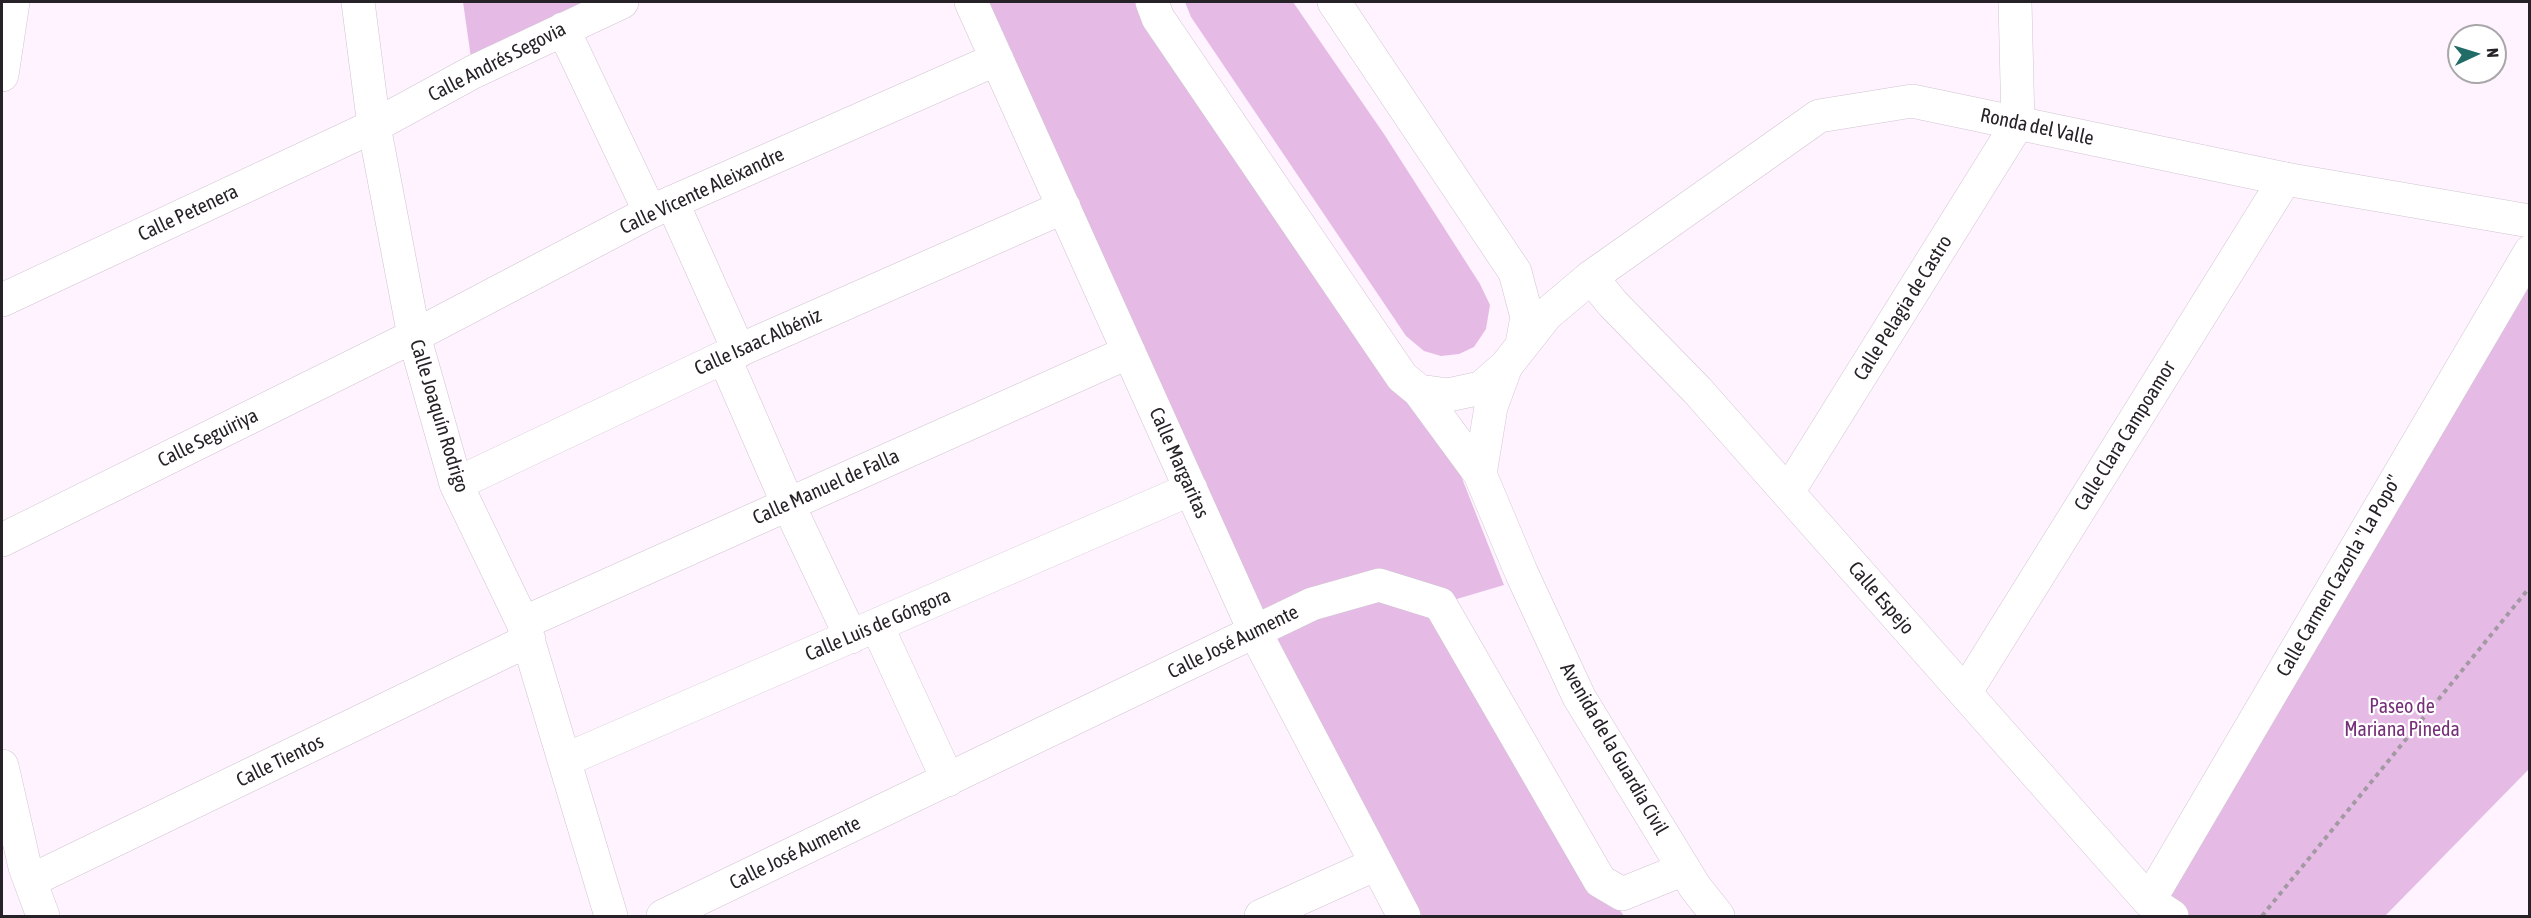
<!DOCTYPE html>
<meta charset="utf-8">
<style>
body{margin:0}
#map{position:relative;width:2531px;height:918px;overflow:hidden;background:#fef3fe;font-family:"Asap Condensed",sans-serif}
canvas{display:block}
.frame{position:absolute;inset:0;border:3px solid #272227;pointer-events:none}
.north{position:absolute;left:2447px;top:24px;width:60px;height:60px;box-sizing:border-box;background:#fff;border:2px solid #a9a7a9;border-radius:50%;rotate:86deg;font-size:16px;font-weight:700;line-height:24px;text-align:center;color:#272227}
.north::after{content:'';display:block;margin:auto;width:21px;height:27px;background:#216c67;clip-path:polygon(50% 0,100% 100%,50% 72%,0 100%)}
</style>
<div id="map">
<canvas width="2531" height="918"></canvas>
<div class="frame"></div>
<div class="north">N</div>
</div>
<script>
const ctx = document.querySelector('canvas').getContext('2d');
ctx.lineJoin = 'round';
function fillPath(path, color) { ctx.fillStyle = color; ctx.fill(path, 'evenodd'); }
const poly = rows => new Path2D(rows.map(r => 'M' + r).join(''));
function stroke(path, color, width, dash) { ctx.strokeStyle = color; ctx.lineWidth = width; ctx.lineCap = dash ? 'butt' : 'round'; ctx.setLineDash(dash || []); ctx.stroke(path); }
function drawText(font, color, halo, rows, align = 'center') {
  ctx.font = font + ' "Asap Condensed",sans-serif'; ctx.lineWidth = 4.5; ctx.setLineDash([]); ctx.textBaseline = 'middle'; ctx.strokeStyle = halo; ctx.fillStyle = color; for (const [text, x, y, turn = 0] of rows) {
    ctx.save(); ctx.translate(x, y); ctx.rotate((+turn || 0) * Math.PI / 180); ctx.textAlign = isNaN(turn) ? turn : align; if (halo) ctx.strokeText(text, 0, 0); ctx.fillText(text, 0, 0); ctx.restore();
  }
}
fillPath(poly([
 [463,2,622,2,473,72],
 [971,2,1152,2,1441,425,1504,585,1440,604,1600,881,1624,916,1404,916],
 [1185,2,1293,2,1384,134,1480,284,1490,305,1486,329,1474,347,1459,354,1441,356,1424,351,1406,336,1191,17],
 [2529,252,2529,769,2385,916,2172,916,2149,901]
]), '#e5bbe6');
const street = poly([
 [358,2,374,126,414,336,456,484,523,623,611,916],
 [971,2,1255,632,1404,916],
 [563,29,650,212],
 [2,75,13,2],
 [672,202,739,351],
 [1591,277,1613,304,1697,390,2149,901,2172,916],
 [2,300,374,126,473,72,622,2],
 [724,357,788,504,851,637],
 [456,484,724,357,1064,207],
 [1788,492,2018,123,2015,2],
 [2,540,414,336,650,212,997,59],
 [523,623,1129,352],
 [877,626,948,780],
 [1965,693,2285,179],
 [565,760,1191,489],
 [2,766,25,867,43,916],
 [30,881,529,640],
 [2149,901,2530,252],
 [663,916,1312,604,1379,585,1440,604,1600,881,1622,894,1684,869],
 [1261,916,1376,864]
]);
const secondary = poly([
 [1152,2,1158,18,1385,352,1402,377,1419,391,1448,395,1481,388,1506,366,1547,314,1591,277,1819,116,1912,101,2285,179,2530,221],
 [1334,2,1515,272,1527,317,1522,344],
 [1419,391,1480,474,1522,574,1579,697,1695,887,1718,916],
 [1480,474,1491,407,1506,366]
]);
stroke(street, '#d1c4d1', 34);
stroke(secondary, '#d1c4d1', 34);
stroke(poly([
 [2262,916,2530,587]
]), '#a299a2', 4, [4.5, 4.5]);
stroke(street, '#fff', 33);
stroke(secondary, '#fff', 33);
drawText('20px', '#272227', '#fff', [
 ["Calle Andrés Segovia",497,62,-27],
 ["Ronda del Valle",2037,127,12],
 ["Calle Vicente Aleixandre",702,191,-25],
 ["Calle Petenera",188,213,-25],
 ["Calle Pelagia de Castro",1903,308,-58],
 ["Calle Isaac Albéniz",758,342,-24],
 ["Calle Joaquín Rodrigo",439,416,73],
 ["Calle Clara Campoamor",2125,436,-58],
 ["Calle Seguiriya",208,438,-26],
 ["Calle Margaritas",1179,463,66],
 ["Calle Manuel de Falla",826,487,-24],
 ["Calle Carmen Cazorla \"La Popo\"",2339,576,-60],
 ["Calle Espejo",1881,598,49],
 ["Calle Luis de Góngora",878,625,-23],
 ["Calle José Aumente",1233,642,-26],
 ["Avenida de la Guardia Civil",1614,749,60],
 ["Calle Tientos",280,761,-26],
 ["Calle José Aumente",795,853,-26]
]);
drawText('20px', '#763079', '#fff', [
 ["Paseo de",2402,707],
 ["Mariana Pineda",2402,730]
]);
</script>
